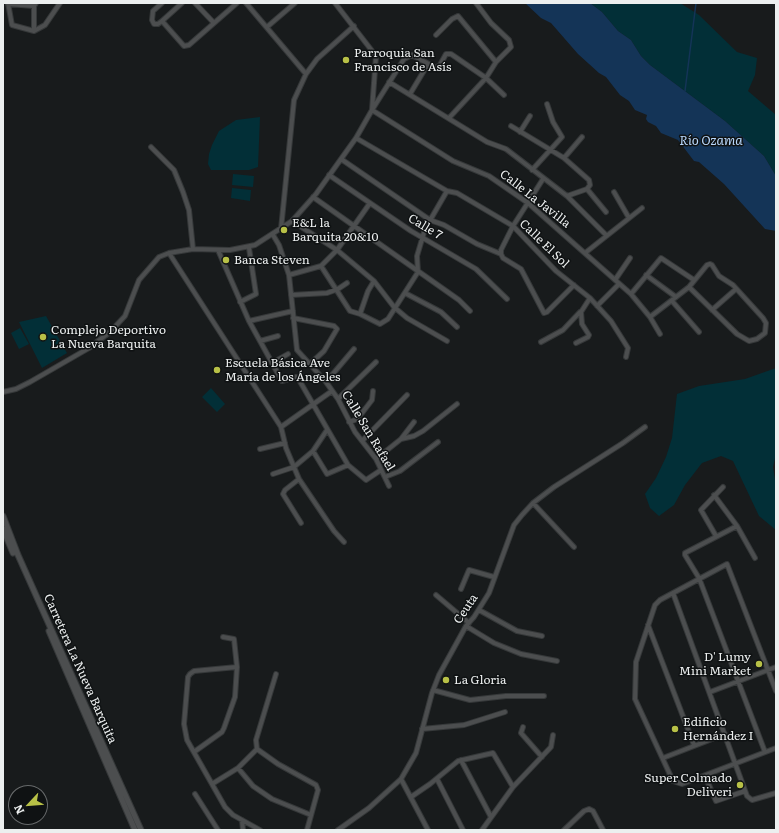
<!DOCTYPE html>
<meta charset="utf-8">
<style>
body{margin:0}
#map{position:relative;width:779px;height:833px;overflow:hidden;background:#181b1c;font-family:Literata,serif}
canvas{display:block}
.frame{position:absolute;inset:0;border:4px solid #ecefef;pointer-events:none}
.north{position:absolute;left:8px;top:785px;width:40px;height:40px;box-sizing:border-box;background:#0f1213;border:1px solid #676a6b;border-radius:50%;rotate:244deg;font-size:11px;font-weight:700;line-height:16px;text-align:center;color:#ecefef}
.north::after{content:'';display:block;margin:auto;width:14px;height:18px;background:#b8c147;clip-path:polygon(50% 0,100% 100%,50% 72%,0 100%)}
</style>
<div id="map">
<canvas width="779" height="833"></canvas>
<div class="frame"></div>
<div class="north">N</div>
</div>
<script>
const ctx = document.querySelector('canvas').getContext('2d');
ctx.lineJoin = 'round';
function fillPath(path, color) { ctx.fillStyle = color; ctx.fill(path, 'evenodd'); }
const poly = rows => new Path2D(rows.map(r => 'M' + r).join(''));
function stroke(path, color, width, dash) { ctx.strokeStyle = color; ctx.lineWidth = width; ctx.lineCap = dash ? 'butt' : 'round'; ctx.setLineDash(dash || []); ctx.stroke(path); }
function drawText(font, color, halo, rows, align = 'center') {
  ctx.font = font + ' Literata,serif'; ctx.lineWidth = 3; ctx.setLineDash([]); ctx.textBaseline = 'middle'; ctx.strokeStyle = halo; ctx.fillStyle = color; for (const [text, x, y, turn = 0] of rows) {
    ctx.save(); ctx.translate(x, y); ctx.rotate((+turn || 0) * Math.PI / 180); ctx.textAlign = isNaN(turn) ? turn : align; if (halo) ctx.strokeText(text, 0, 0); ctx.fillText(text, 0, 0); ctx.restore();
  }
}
fillPath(poly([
 [590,3,680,3,699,15,737,52,757,58,755,75,748,91,776,115,776,176,764,156,725,121,650,65,641,56,631,40,618,31,602,12],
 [260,117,258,167,249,170,211,170,208,164,209,154,212,145,219,131,236,120],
 [233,174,254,176,253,187,232,185],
 [232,188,251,190,250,201,231,198],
 [46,316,67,353,42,368,19,322],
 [20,328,29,344,19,349,11,333],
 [776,368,776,454,773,467,776,486,776,530,759,516,733,461,721,456,702,463,685,485,674,505,659,516,650,508,645,494,656,478,666,457,672,438,677,394,699,386,745,379],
 [211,388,225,404,217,412,202,397]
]), '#022f37');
fillPath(poly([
 [525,3,590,3,602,12,618,31,631,40,641,56,650,65,725,121,764,156,776,176,776,231,765,229,724,184,699,162,694,161,678,140,661,133,656,126,648,122,646,119,647,115,635,110,629,101,620,95,606,77,599,73,578,54,551,23,541,18]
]), '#143457');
stroke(poly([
 [685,91,696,3]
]), '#143457', 1.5);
const minor = poly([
 [8,3,12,25,34,31,45,25,60,3],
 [162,3,153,11,152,20,154,24,158,24,162,21],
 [182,3,162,21,184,46,189,45,237,3],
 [195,3,214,23],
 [246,3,306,74],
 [8,4,34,6,36,3],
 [34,6,34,31],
 [267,27,295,3],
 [436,35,452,19,458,16,496,62],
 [389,82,487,142,506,149,567,196,606,235],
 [410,94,428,64],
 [504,95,486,78,451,54,446,54,440,65,436,68,412,55,404,59,372,110,453,161,489,176,528,203,631,294,650,317,660,334],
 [449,118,486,78,496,62,511,47,509,40,491,23,476,3],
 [511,126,564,158,589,180,590,185,587,189,567,196],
 [520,132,530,116],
 [356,138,447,191,457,193,513,226,556,271,590,298,611,321,628,348,626,357],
 [151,147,174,170,183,192,189,210,193,249],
 [564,158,582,137],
 [341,159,430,220,444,225,477,244,501,254],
 [532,170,562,137,553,122,547,104],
 [329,175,411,231,476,269,507,299],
 [543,179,513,226,501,250,501,254,503,258,521,269,544,313,547,312,574,285],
 [587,189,606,212],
 [614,192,629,218],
 [313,197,459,300,470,311],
 [292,221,337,250,374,281,394,307,407,318,447,341],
 [281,229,294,100,306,74,317,59,354,26],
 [273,235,279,245,289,275,297,350,326,382,338,399,355,432,376,459,389,486],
 [218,250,249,321,282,381,296,377,298,378,348,465,366,480,381,470],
 [169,253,281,427,286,448,299,479,334,531,344,542],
 [585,253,642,208],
 [321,266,350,311,360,314,368,291,374,281],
 [289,275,321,266,337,250,370,203],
 [646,275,676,297],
 [615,280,630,258],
 [405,293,441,312,457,327],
 [631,294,661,258,694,280],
 [291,295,327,293,338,289,347,283],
 [672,301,699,332],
 [240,302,256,294,249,248],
 [597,306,619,284],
 [712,310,736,289],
 [360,314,380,324,388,319,418,272,417,256,425,229,447,191],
 [650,317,689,287,707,265,710,264,712,265,719,276,733,285,763,318,766,323,765,333,757,339,749,341,737,334,689,287],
 [293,318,334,326,337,329,324,351,310,364],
 [249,321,293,311],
 [260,341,278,336],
 [541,342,563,330,580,312],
 [576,343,588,337,589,335,582,324,581,312,590,298],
 [272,363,288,354],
 [326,382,354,349],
 [3,392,16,389,30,382,89,348,110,332,125,316,139,280,159,257,169,253,193,249,230,250,255,245,292,221,316,194,356,138,372,110,376,56,335,3],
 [338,399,376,362],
 [349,422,355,420,362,413,372,400,373,391],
 [281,427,332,391],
 [401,439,414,422],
 [362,441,407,395],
 [260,449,285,443],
 [313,451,327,474,348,465],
 [376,459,401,439,414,436,423,431,457,404],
 [273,474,294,467,313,451,327,430],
 [385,477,400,471,438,442],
 [299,479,285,490,283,494,301,523],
 [714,495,737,526,755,558],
 [533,503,574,547],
 [737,526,685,553,685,555,699,578,765,752],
 [716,536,701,510,723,487],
 [461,589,469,570,494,577],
 [673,593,747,796,752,800,776,793],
 [436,595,469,623],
 [479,610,517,631,542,636],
 [648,625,694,745],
 [466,626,494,643,521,654,557,661],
 [223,637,234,639,237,667],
 [433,690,470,700,506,696,544,696],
 [776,691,727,564,660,600,655,605,636,662,635,699,673,781,682,784,776,748],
 [710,692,776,667],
 [523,727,521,733,542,757],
 [422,729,464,725,505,712],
 [257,749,278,764,316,785,318,790,307,830],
 [257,749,256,740,276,674],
 [194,752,222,732,224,728,235,697,237,667,194,671,190,674,188,677,184,724,187,740,225,807,233,815,260,830],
 [663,758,725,734],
 [461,760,491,817],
 [238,768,253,786,272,799,311,815],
 [705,776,716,801,745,791],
 [401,779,428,830],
 [437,779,463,830],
 [212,784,238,768,257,749],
 [195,794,218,830],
 [411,797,430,784,458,761,493,753,513,787],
 [242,820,243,830],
 [338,830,369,808,401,779,416,753,432,693,439,675,466,626,474,617,489,593,514,525,522,515,533,503,554,487,623,443,645,427],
 [482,830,513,787,551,747,553,735],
 [564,830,584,811,589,809,593,811,603,830]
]);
const tertiary = poly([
 [3,516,18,555,141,830],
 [3,529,13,553],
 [49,631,135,830]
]);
stroke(minor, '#36393a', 6);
stroke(tertiary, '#36393a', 7);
stroke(minor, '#4c4e4f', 4);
stroke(tertiary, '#4c4e4f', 5);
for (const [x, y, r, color] of [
 [346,60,4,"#b8c147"],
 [284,230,4,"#b8c147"],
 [226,260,4,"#b8c147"],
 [43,337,4,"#b8c147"],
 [217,370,4,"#b8c147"],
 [759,664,4,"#b8c147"],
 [446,680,4,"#b8c147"],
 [675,729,4,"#b8c147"],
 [740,785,4,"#b8c147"]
]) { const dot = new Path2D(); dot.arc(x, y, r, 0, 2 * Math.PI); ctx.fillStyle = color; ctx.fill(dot); stroke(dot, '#0f1213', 1.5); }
drawText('12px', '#ecefef', '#0f1213', [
 ["Parroquia San",354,53],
 ["Francisco de Asís",354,67],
 ["E&L la",292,223],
 ["Barquita 20&10",292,237],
 ["Banca Steven",234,260],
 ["Complejo Deportivo",51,330],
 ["La Nueva Barquita",51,344],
 ["Escuela Básica Ave",225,363],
 ["María de los Ángeles",225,377],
 ["D' Lumy",751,657,"right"],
 ["Mini Market",751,671,"right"],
 ["La Gloria",454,680],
 ["Edificio",683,722],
 ["Hernández I",683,736],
 ["Super Colmado",732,778,"right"],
 ["Deliveri",732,792,"right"]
], 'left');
drawText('12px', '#ecefef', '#0f1213', [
 ["Calle La Javilla",535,199,38],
 ["Calle 7",425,227,31],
 ["Calle El Sol",544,244,44],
 ["Calle San Rafael",368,431,59],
 ["Ceuta",466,609,-56],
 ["Carretera La Nueva Barquita",80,669,66]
]);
drawText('italic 13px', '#b8d7fc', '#0f1213', [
 ["Río Ozama",711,141]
]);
</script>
